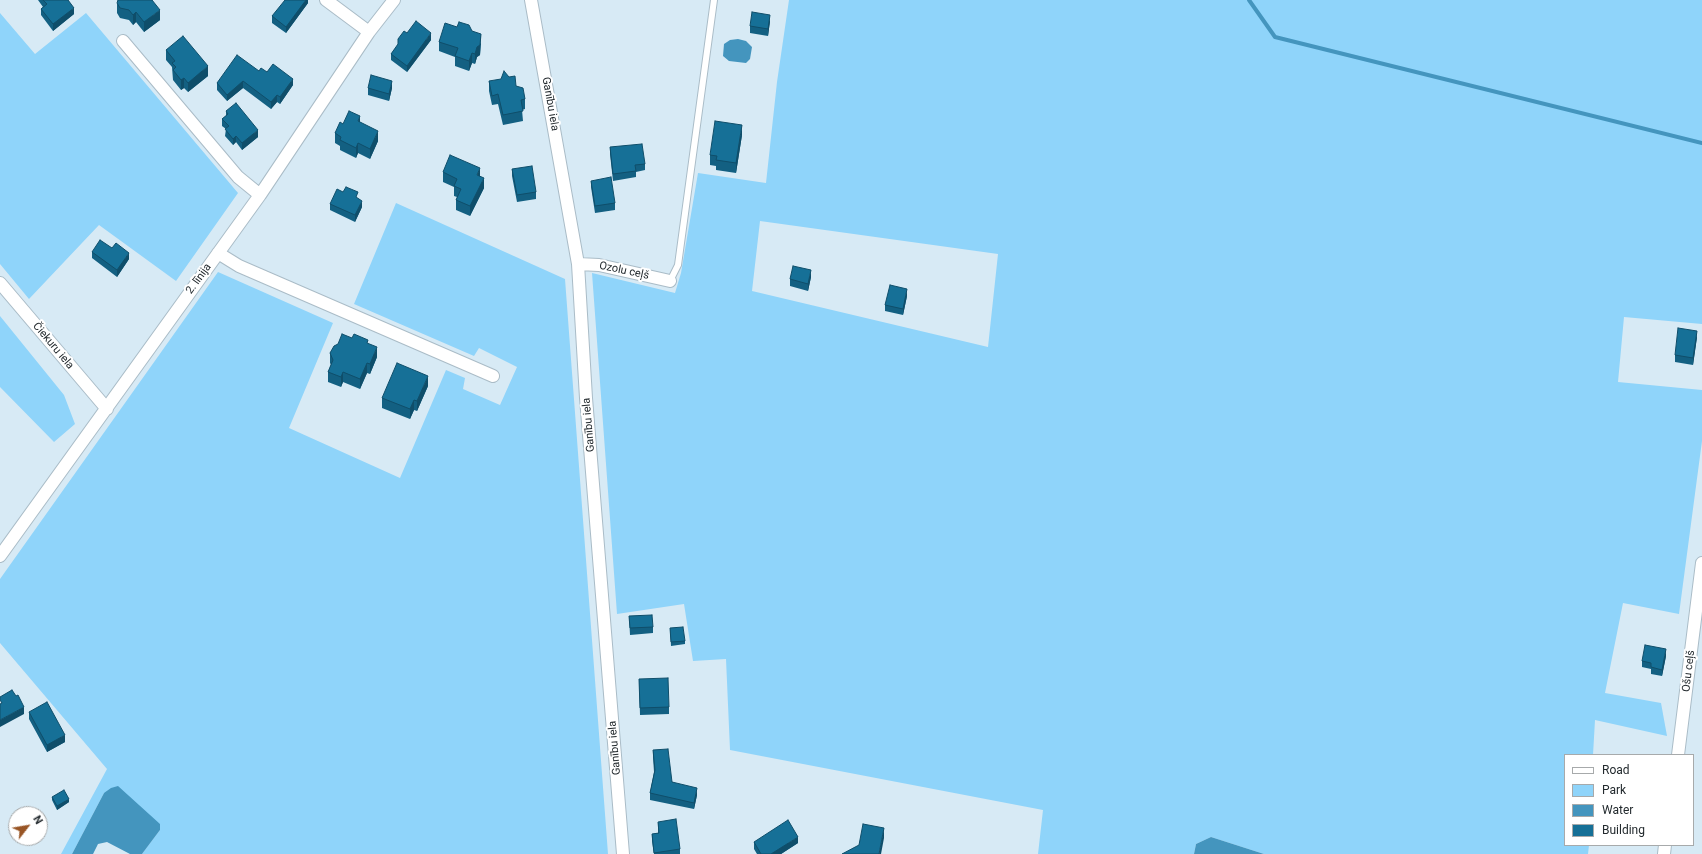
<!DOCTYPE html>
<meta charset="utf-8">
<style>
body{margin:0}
#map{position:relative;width:1702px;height:854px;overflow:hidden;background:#d7eaf5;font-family:Roboto,sans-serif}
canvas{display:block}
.legend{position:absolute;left:1564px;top:754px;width:130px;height:92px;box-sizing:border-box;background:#fff;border:1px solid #a7aaab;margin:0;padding:5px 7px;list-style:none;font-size:12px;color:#232a2e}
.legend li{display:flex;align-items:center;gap:8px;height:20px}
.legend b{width:20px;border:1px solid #a7aaab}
.north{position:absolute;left:8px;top:806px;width:40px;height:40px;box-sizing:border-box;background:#fff;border:1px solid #a7aaab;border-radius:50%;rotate:59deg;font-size:11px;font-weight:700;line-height:16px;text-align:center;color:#232a2e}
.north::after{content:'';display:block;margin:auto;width:14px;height:18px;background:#985525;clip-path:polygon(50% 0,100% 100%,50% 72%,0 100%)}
</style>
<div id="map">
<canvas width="1702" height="854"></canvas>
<ul class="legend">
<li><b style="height:5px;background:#fff"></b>Road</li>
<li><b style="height:11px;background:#8fd4fa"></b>Park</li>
<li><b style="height:11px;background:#4495be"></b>Water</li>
<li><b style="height:11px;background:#167097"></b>Building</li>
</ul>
<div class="north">N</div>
</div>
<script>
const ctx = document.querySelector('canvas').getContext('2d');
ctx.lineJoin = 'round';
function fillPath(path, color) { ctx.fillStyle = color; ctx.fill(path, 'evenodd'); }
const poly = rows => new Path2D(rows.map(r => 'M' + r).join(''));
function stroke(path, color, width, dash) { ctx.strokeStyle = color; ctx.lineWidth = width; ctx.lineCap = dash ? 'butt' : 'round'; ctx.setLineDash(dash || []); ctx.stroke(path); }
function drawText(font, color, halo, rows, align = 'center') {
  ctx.font = font + ' Roboto,sans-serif'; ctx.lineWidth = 4; ctx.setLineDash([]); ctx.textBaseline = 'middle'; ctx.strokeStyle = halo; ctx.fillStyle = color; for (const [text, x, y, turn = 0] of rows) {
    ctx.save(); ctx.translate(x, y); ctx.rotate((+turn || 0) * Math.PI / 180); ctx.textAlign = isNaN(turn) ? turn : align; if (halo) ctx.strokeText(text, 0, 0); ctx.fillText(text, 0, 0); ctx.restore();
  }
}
fillPath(poly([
 [789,0,1702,0,1702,324,1624,317,1618,382,1702,390,1702,441,1679,614,1623,603,1605,693,1661,703,1667,736,1595,720,1593,755,1565,755,1565,845,1589,845,1588,854,1264,854,1211,837,1196,844,1194,854,1038,854,1043,810,730,750,726,659,693,661,684,604,617,614,592,273,675,293,681,273,698,173,766,183,777,82],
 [760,221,998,254,988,347,752,291],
 [0,13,35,54,86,13,238,193,176,281,99,225,29,299,0,264],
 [396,203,565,279,608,854,142,854,160,830,104,793,72,854,61,854,107,769,0,643,0,579,218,272,333,323,289,428,400,478,446,370,465,378,463,389,500,405,517,367,479,348,474,356,354,304],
 [0,316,64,395,75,424,54,442,0,387]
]), '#8fd4fa');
fillPath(poly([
 [738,39,746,41,752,47,750,59,746,63,729,61,723,56,724,44,730,40],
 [118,786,160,824,160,830,142,854,130,854,107,842,98,844,93,854,72,854,104,793,111,788],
 [1211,837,1264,854,1194,854,1196,844]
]), '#4495be');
stroke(poly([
 [1249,0,1275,37,1702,143]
]), '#4495be', 4);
const service = poly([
 [670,281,678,265,714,0]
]);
const minor = poly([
 [326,0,369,32],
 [531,0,578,264,586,398,623,854],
 [123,41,238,177,260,195],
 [218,253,239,266,493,376],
 [578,264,599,265,670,281],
 [0,283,107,409],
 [0,556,260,195,369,32,394,0],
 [1678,755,1702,563],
 [1664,854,1665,845]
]);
stroke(service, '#aabcc7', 8);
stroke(minor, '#aabcc7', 14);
stroke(service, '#fff', 6);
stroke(minor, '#fff', 12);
fillPath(poly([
 [38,0,68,0,74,14,53,31,41,15,41,9,43,7],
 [308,0,308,3,286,33,272,23,272,16],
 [117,3,160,20,144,32,136,22,133,25,129,20,120,18,117,13],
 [770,21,768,36,750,33,750,26],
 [457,27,472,31,481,44,480,55,477,57,475,64,472,63,469,71,455,66,455,57,439,51,439,42],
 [398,39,431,40,407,72,391,60,391,54,398,45],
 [166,50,208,76,188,92,184,88,181,90,173,80,172,67,166,60],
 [259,71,267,72,293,85,280,104,277,102,271,109,243,88,227,101,217,90,217,83],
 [489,81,516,86,525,99,525,109,522,110,523,121,503,125,498,104,492,105,489,91],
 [368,88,392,88,389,101,368,95],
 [226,111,258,137,242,150,236,142,233,145,225,136,226,129,222,126,222,119,226,116],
 [360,122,378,141,370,159,358,153,356,158,340,150,340,146,335,143,335,133,343,124],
 [742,135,736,173,716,170,716,166,710,165,710,155],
 [610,147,645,164,645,170,636,172,636,177,613,181,610,154],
 [512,169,536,192,536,199,517,202,512,176],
 [443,172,480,176,484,188,470,216,456,210,456,200,457,197,454,196,454,187,443,182],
 [591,181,615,203,615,210,595,213,591,187],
 [358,199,362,207,355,222,330,210,330,204],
 [92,252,129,259,117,277,92,258],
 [811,277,808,291,790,286,790,279],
 [907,296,903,315,885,311,885,305],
 [1697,337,1693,365,1675,362,1675,355],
 [352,338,368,344,377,357,370,374,367,373,360,389,343,382,341,387,328,382,328,372,331,365,330,363,330,353],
 [428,386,417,411,414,410,410,419,382,408,382,398],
 [629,616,653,627,653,633,630,635],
 [670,628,685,641,685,644,671,646],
 [1666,656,1662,676,1651,674,1651,669,1642,667,1642,661],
 [639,679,669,707,669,714,640,715],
 [29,712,65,742,47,752,29,719],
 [653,750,672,782,697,795,694,809,650,800,650,793,654,772,653,757],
 [52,797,69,802,57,810,52,800],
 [658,822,680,849,680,854,654,854,652,841,652,834,658,833],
 [754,842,798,843,781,854,757,854,754,849]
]), '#136082');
fillPath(poly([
 [306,0,308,0,308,3,286,33,286,27],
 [74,8,74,14,53,31,53,24],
 [160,10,160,20,144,32,144,22],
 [136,12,136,22,133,25,133,15],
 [770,15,770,21,768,36,768,29],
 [431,33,431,40,407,72,407,66],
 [481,34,480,55,477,57,475,64,475,54],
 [472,53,472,63,469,71,469,61],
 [208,66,208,76,188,92,188,83],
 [184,78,184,88,181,90,181,80],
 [293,79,293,85,280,104,280,97],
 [243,81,243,88,227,101,227,95],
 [392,81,392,88,389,101,389,94],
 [277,95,277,102,271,109,271,102],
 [360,116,360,126,358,121],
 [742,125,742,135,736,173,736,163],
 [258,130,258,137,242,150,242,143],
 [378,131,378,141,370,159,370,149],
 [236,136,236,142,233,145,233,139],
 [358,143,358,153,356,158,356,148],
 [480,168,480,178,477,175],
 [484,178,484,188,470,216,470,206],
 [362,201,362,207,355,222,355,215],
 [129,253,129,259,117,277,117,270],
 [811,270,811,277,808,291,808,284],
 [907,289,907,296,903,315,903,309],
 [1697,331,1697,337,1693,365,1693,358],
 [377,347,377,357,370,374,370,364],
 [367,363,367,373,360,389,360,379],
 [343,372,343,382,341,387,341,377],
 [428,376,428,386,417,411,417,401],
 [414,400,414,410,410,419,410,409],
 [1666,649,1666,656,1662,676,1662,670],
 [24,707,24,714,0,727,0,720],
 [65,735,65,742,47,752,47,745],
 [697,788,697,795,694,809,694,803],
 [69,799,69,802,57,810,57,806],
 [884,828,884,838,881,854,879,854],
 [798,837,798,843,781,854,771,854]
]), '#0f4e6a');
const building = poly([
 [43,0,68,0,74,8,53,24,41,9,47,4,43,0],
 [118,0,152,0,160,10,144,22,136,12,133,15,129,10,120,8,117,3,118,0],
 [285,0,306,0,286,27,272,16,285,0],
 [752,12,770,15,768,29,750,26,752,12],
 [416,21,431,33,407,66,391,54,398,44,398,39,404,31,407,33,416,21],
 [459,22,469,25,472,31,481,34,480,45,477,47,475,54,472,53,469,61,455,56,458,48,439,42,445,23,457,27,459,22],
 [183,36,208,66,188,83,184,78,181,80,173,70,176,67,172,63,175,61,166,50,183,36],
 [237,55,259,71,261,68,267,72,273,64,293,79,280,97,277,95,271,102,243,81,227,95,217,83,237,55],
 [504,71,509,77,515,76,516,86,523,88,525,99,521,100,523,111,503,115,498,94,492,96,489,81,501,79,504,71],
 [371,75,392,81,389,94,368,88,371,75],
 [236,103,258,130,242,143,236,136,233,139,225,129,229,126,222,119,228,114,226,111,236,103],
 [349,111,360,116,358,121,378,131,370,149,358,143,356,148,340,140,341,137,335,133,340,122,343,124,349,111],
 [715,121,742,125,736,163,716,160,717,156,710,155,715,121],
 [642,144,645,164,635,165,636,171,613,174,610,147,642,144],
 [450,155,480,168,477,175,484,178,470,206,456,200,461,189,454,186,457,179,443,172,450,155],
 [532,166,536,192,517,195,512,169,532,166],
 [611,177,615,203,595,206,591,181,611,177],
 [346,187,358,192,356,197,362,201,355,215,330,204,337,189,343,192,346,187],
 [100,240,112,248,116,243,129,253,117,270,92,252,100,240],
 [793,266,811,270,808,284,790,279,793,266],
 [890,285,907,289,903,309,885,305,890,285],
 [1678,328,1697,331,1693,358,1675,355,1678,328],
 [342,334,352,338,354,334,368,340,367,343,377,347,370,364,367,363,360,379,343,372,341,377,328,372,333,360,330,353,334,346,338,344,342,334],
 [397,363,428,376,417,401,414,400,410,409,382,398,397,363],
 [652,615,653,627,630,628,629,616,652,615],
 [683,627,685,641,671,642,670,628,683,627],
 [1645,645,1666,649,1662,670,1651,667,1651,663,1642,661,1645,645],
 [668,678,669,707,640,708,639,679,668,678],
 [12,690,16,696,18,695,24,707,0,720,0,704,2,703,0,700,0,697,12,690],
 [47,702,65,735,47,745,29,712,47,702],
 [668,749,672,782,697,788,694,803,650,793,655,770,653,750,668,749],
 [64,790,69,799,57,806,52,797,64,790],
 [676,819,680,849,654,853,652,834,659,833,658,822,676,819],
 [788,820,798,837,771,854,761,854,754,842,788,820],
 [863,824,884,828,879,854,842,854,859,845,863,824]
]);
fillPath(building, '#167097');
stroke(building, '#0f4e6a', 1);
drawText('11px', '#232a2e', '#fff', [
 ["Ganību iela",550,104,80],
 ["Ozolu ceļš",624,271,12],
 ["2. līnija",199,279,-54],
 ["Čiekuru iela",53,346,50],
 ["Ganību iela",589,425,-95],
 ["Ošu ceļš",1689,671,-83],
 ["Ganību iela",615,748,-95]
]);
</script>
